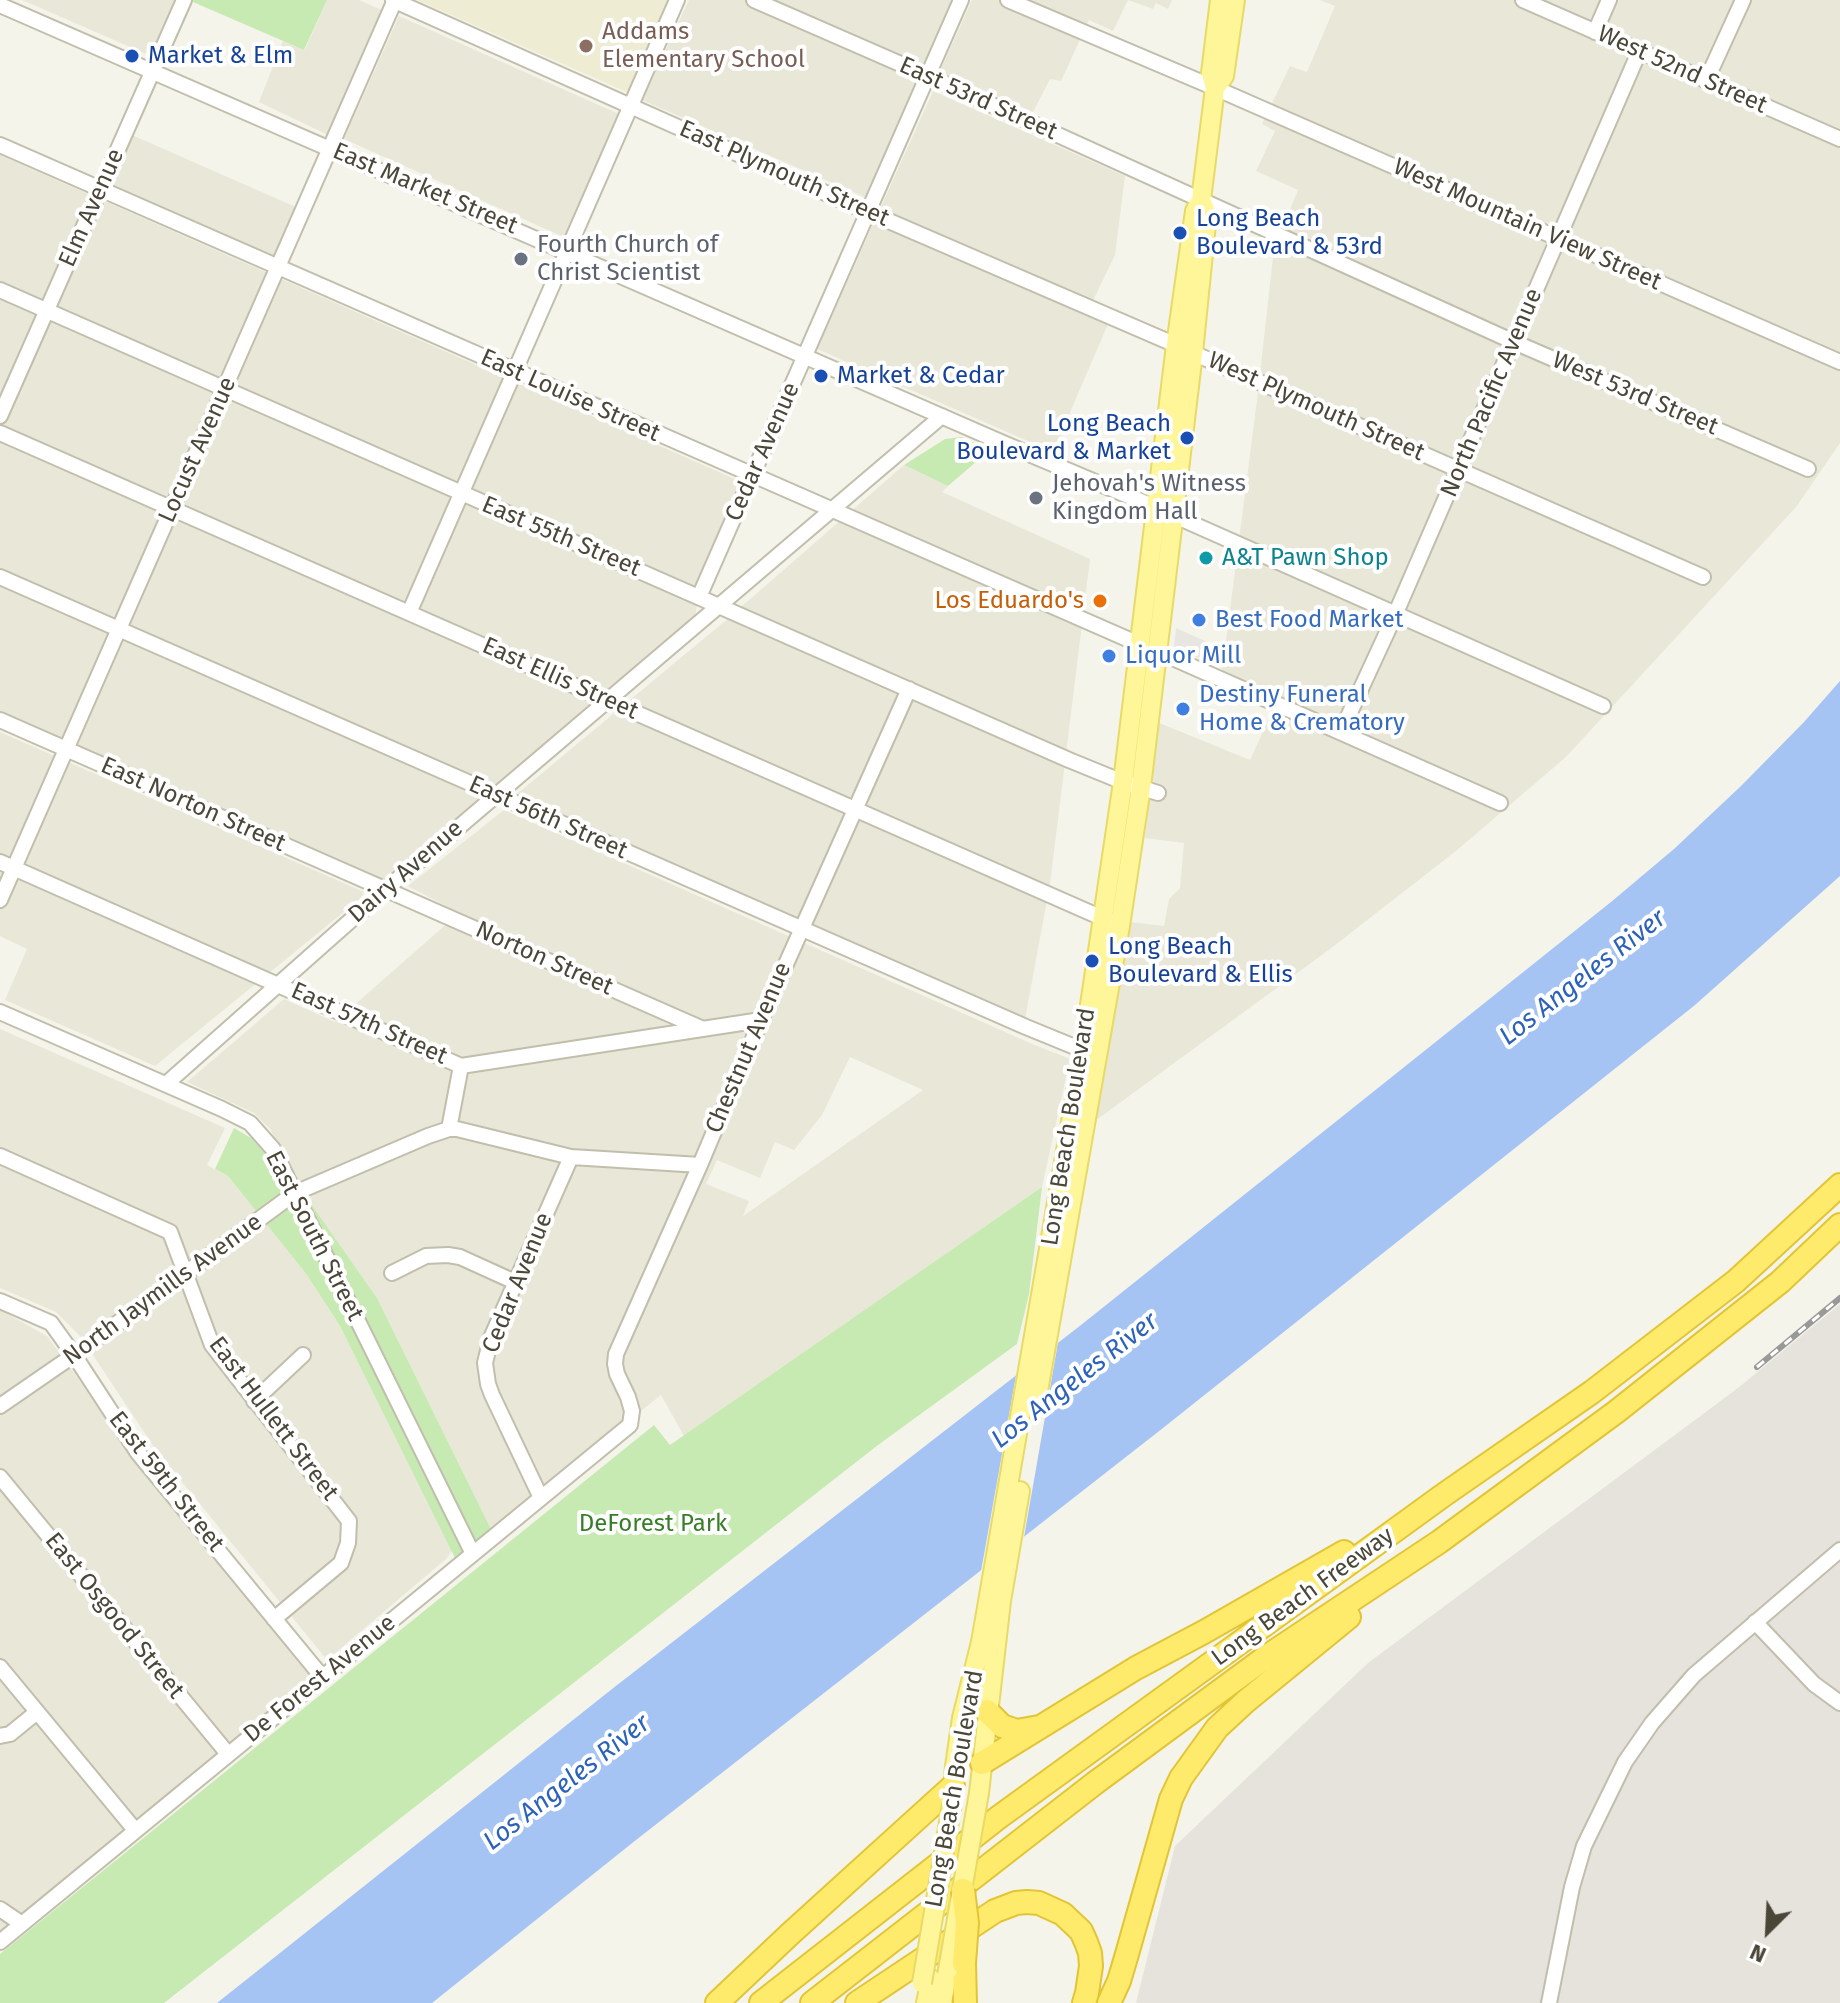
<!DOCTYPE html>
<style>
body{margin:0}
#map{position:relative;width:1840px;height:2003px;overflow:hidden;background:#f5f4ea;font-family:"Fira Sans",sans-serif}
canvas{display:block}
.north{position:absolute;left:1728px;top:1891px;width:80px;height:80px;-webkit-text-stroke:6px #fff;paint-order:stroke;rotate:204deg;font-size:22px;font-weight:700;line-height:32px;text-align:center;color:#4a4638}
.north::after{content:'';display:block;margin:auto;width:28px;height:36px;background:#4a4638;clip-path:polygon(50% 0,100% 100%,50% 72%,0 100%)}
</style>
<div id="map">
<canvas width="1840" height="2003"></canvas>
<div class="north">N</div>
</div>
<script>
const ctx = document.querySelector('canvas').getContext('2d');
ctx.lineJoin = 'round';
function fillPath(path, color) { ctx.fillStyle = color; ctx.fill(path, 'evenodd'); }
const poly = rows => new Path2D(rows.map(r => 'M' + r).join(''));
function stroke(path, color, width, dash) { ctx.strokeStyle = color; ctx.lineWidth = width; ctx.lineCap = dash ? 'butt' : 'round'; ctx.setLineDash(dash || []); ctx.stroke(path); }
function drawText(font, color, halo, rows, align = 'center') {
  ctx.font = font + ' "Fira Sans",sans-serif'; ctx.lineWidth = 8; ctx.setLineDash([]); ctx.textBaseline = 'middle'; ctx.strokeStyle = halo; ctx.fillStyle = color; for (const [text, x, y, turn = 0] of rows) {
    ctx.save(); ctx.translate(x, y); ctx.rotate((+turn || 0) * Math.PI / 180); ctx.textAlign = isNaN(turn) ? turn : align; if (halo) ctx.strokeText(text, 0, 0); ctx.fillText(text, 0, 0); ctx.restore();
  }
}
fillPath(poly([
 [22,0,176,0,151,56],
 [327,0,359,0,384,11,328,135,259,102,283,41,305,50],
 [689,0,955,0,867,198,642,100],
 [972,0,1172,0,1168,9,1156,3,1153,9,1128,0,1113,31,1089,20,1061,81,1050,79,1033,112,940,71],
 [1320,0,1840,0,1840,443,1796,507,1566,757,1456,851,1330,949,1095,1121,1130,922,1164,926,1169,899,1180,888,1184,843,1145,838,1157,722,1250,760,1278,699,1222,672,1257,400,1274,249,1298,190,1256,171,1275,131,1262,124,1290,66,1307,72,1335,6],
 [399,16,621,115,566,238,344,139],
 [933,91,1125,176,1115,255,1087,313,1108,324,1053,452,817,349],
 [132,135,298,208,276,260,110,187],
 [0,155,744,483,691,601,697,605,695,617,382,880,0,713],
 [904,465,948,486,942,492,1090,559,1050,884,1025,1019,566,820,517,794,725,621],
 [0,732,364,892,361,898,155,1066,5,1000,27,949,0,936],
 [504,810,1030,1043,1070,1059,1042,1187,684,1436,661,1395,491,1529,377,1298,307,1198,270,1129,254,1113,187,1082,284,999,335,1022,459,913,408,886],
 [850,1057,923,1090,743,1216,749,1201,706,1184,717,1160,760,1178,775,1142,794,1150,822,1115],
 [0,1029,225,1128,207,1165,228,1176,307,1275,340,1326,452,1551,446,1559,327,1660,156,1450,81,1337,56,1312,0,1288],
 [0,1310,47,1336,75,1374,130,1456,311,1676,0,1932]
]), '#e9e7d8');
fillPath(poly([
 [1840,1304,1840,2003,1136,2003,1175,1846,1368,1663,1738,1388]
]), '#e5e3db');
fillPath(poly([
 [417,0,669,0,629,93]
]), '#efecd4');
fillPath(poly([
 [193,0,327,0,304,50,193,2],
 [961,437,990,450,948,486,904,465,945,439],
 [234,1128,251,1138,263,1151,275,1167,283,1189,307,1198,377,1298,491,1529,455,1558,340,1326,307,1275,228,1176,215,1169],
 [1042,1187,1029,1294,1017,1344,878,1445,164,2003,0,2003,0,1954,654,1425,670,1445]
]), '#c6eab2');
fillPath(poly([
 [1176,628,1218,647,1216,666,1174,647]
]), '#e7e6e1');
fillPath(poly([
 [1840,681,1840,876,1695,1005,1163,1428,636,1840,432,2003,217,2003,612,1689,1081,1325,1611,902,1674,849,1741,786,1804,722]
]), '#a5c4f3');
fillPath(poly([
 [1059,1337,1023,1543,980,1577,1017,1370]
]), '#f5f4ea');
const minor = poly([
 [393,0,868,212,1176,345],
 [754,0,928,76,1514,342,1808,469],
 [1008,0,1215,88,1840,362],
 [1523,0,1840,139],
 [0,5,1003,443,1157,508,1603,706],
 [1595,32,1609,0],
 [1706,81,1743,0],
 [0,145,1141,645],
 [0,290,1069,760,1123,782,1158,793],
 [1193,353,1703,577],
 [0,416,184,0],
 [0,433,1109,921],
 [0,577,1026,1027,1092,1054],
 [699,597,961,0],
 [409,613,677,0],
 [1157,651,1500,803],
 [0,720,703,1029],
 [1341,732,1395,615,1639,52],
 [0,862,461,1066,761,1020],
 [0,900,395,0],
 [0,1012,222,1109,250,1123,273,1149,473,1554],
 [166,1084,386,889,942,416],
 [449,1129,461,1066],
 [0,1156,170,1232,212,1345,349,1521,348,1543,341,1563,274,1619],
 [392,1273,426,1256,448,1255,460,1257,515,1282],
 [0,1301,51,1323,74,1355,138,1453,323,1678],
 [254,1401,303,1355],
 [0,1406,74,1355,295,1193,428,1136,449,1129,457,1129,571,1157,700,1165],
 [0,1477,228,1754],
 [541,1498,492,1395,488,1384,485,1363,491,1338,571,1157],
 [1755,1622,1814,1684,1840,1703],
 [0,1667,135,1830],
 [0,1736,10,1734,37,1712],
 [0,1909,22,1924],
 [0,1942,630,1425,632,1411,628,1397,617,1374,615,1364,616,1354,700,1165,761,1020,909,689],
 [1549,2003,1572,1887,1584,1846,1625,1762,1652,1723,1694,1675,1840,1550]
]);
const major = poly([
 [1215,88,1224,76,1235,0],
 [1038,1391,1120,926,1141,787,1193,353,1207,214,1201,200],
 [979,1793,1001,1601,1020,1491],
 [952,1798,955,1766,962,1718,981,1642,1083,1052,1123,782,1176,345,1195,211,1201,200,1215,88,1211,73,1220,0],
 [926,2003,931,1979],
 [942,2003,948,1970]
]);
const highway = poly([
 [987,1711,1002,1726,1017,1731,1039,1727],
 [982,1763,1136,1668,1204,1632,1344,1552],
 [964,1963,965,2003],
 [717,2003,790,1934,953,1786],
 [761,2003,999,1817,1445,1494,1592,1392,1736,1281,1840,1185],
 [812,2003,1095,1783,1266,1657,1439,1542,1616,1412,1780,1282,1840,1225],
 [857,2003,995,1911,1016,1903,1027,1902,1039,1903,1063,1914,1081,1931,1086,1942,1090,1953,1091,1966,1087,1993,1084,2003],
 [1109,2003,1119,1981,1127,1954,1171,1799,1181,1778,1217,1728,1245,1702,1349,1617]
]);
stroke(minor, '#c1beac', 18);
stroke(major, '#e8da66', 22);
stroke(highway, '#e2c537', 26);
stroke(minor, '#fff', 14);
stroke(major, '#fff699', 18);
stroke(highway, '#ffeb6b', 22);
const rail = poly([
 [1757,1367,1840,1298]
]);
stroke(rail, '#999', 6);
stroke(rail, '#fff', 3, [9]);
const majorBridge = poly([
 [948,1970,979,1793],
 [922,1983,952,1804]
]);
const highwayBridge = poly([
 [963,1890,967,1923,964,1963]
]);
stroke(majorBridge, '#e8da66', 22, []);
stroke(highwayBridge, '#e2c537', 26, []);
stroke(majorBridge, '#fff699', 18);
stroke(highwayBridge, '#ffeb6b', 22);
for (const [x, y, r, color] of [
 [586,46,8,"#8d6e63"],
 [132,56,8,"#1a4fb4"],
 [1180,233,8,"#1a4fb4"],
 [521,259,8,"#6b7280"],
 [821,376,8,"#1a4fb4"],
 [1187,438,8,"#1a4fb4"],
 [1036,498,8,"#6b7280"],
 [1206,558,8,"#0f9aa8"],
 [1100,601,8,"#e8710a"],
 [1199,620,8,"#3f7fe0"],
 [1109,656,8,"#3f7fe0"],
 [1183,709,8,"#3f7fe0"],
 [1092,961,8,"#1a4fb4"]
]) { const dot = new Path2D(); dot.arc(x, y, r, 0, 2 * Math.PI); ctx.fillStyle = color; ctx.fill(dot); stroke(dot, '#fff', 3); }
drawText('24px', '#785e54', '#fff', [
 ["Addams",602,32],
 ["Elementary School",602,60]
], 'left');
drawText('24px', '#164399', '#fff', [
 ["Market & Elm",148,56],
 ["Long Beach",1196,219],
 ["Boulevard & 53rd",1196,247],
 ["Market & Cedar",837,376],
 ["Long Beach",1171,424,"right"],
 ["Boulevard & Market",1171,452,"right"],
 ["Long Beach",1108,947],
 ["Boulevard & Ellis",1108,975]
], 'left');
drawText('24px', '#4a4638', '#fff', [
 ["West 52nd Street",1682,70,24],
 ["East 53rd Street",978,99,24],
 ["East Plymouth Street",784,174,24],
 ["East Market Street",425,189,23],
 ["Elm Avenue",92,208,-66],
 ["West Mountain View Street",1527,225,24],
 ["North Pacific Avenue",1492,393,-67],
 ["West 53rd Street",1635,394,23],
 ["East Louise Street",570,396,24],
 ["West Plymouth Street",1316,407,24],
 ["Locust Avenue",198,450,-66],
 ["Cedar Avenue",763,452,-66],
 ["East 55th Street",561,537,23],
 ["East Ellis Street",560,679,24],
 ["East Norton Street",193,805,24],
 ["East 56th Street",548,818,24],
 ["Dairy Avenue",406,872,-41],
 ["Norton Street",544,959,24],
 ["East 57th Street",369,1024,24],
 ["Chestnut Avenue",749,1048,-67],
 ["Long Beach Boulevard",1069,1127,-81],
 ["East South Street",314,1236,63],
 ["Cedar Avenue",518,1283,-68],
 ["North Jaymills Avenue",163,1290,-36],
 ["East Hullett Street",273,1419,53],
 ["East 59th Street",166,1482,52],
 ["Long Beach Freeway",1303,1597,-36],
 ["East Osgood Street",114,1616,51],
 ["De Forest Avenue",320,1679,-39],
 ["Long Beach Boulevard",955,1789,-80]
]);
drawText('24px', '#5b616d', '#fff', [
 ["Fourth Church of",537,245],
 ["Christ Scientist",537,273],
 ["Jehovah's Witness",1052,484],
 ["Kingdom Hall",1052,512]
], 'left');
drawText('24px', '#0d838f', '#fff', [
 ["A&T Pawn Shop",1222,558]
], 'left');
drawText('24px', '#c56008', '#fff', [
 ["Los Eduardo's",1084,601]
], 'right');
drawText('24px', '#366cbe', '#fff', [
 ["Best Food Market",1215,620],
 ["Liquor Mill",1125,656],
 ["Destiny Funeral",1199,695],
 ["Home & Crematory",1199,723]
], 'left');
drawText('24px', '#387e28', '#fff', [
 ["DeForest Park",653,1524]
]);
drawText('italic 26px', '#2c62ba', '#fff', [
 ["Los Angeles River",1583,978,-38],
 ["Los Angeles River",1075,1381,-38],
 ["Los Angeles River",567,1783,-38]
]);
</script>
